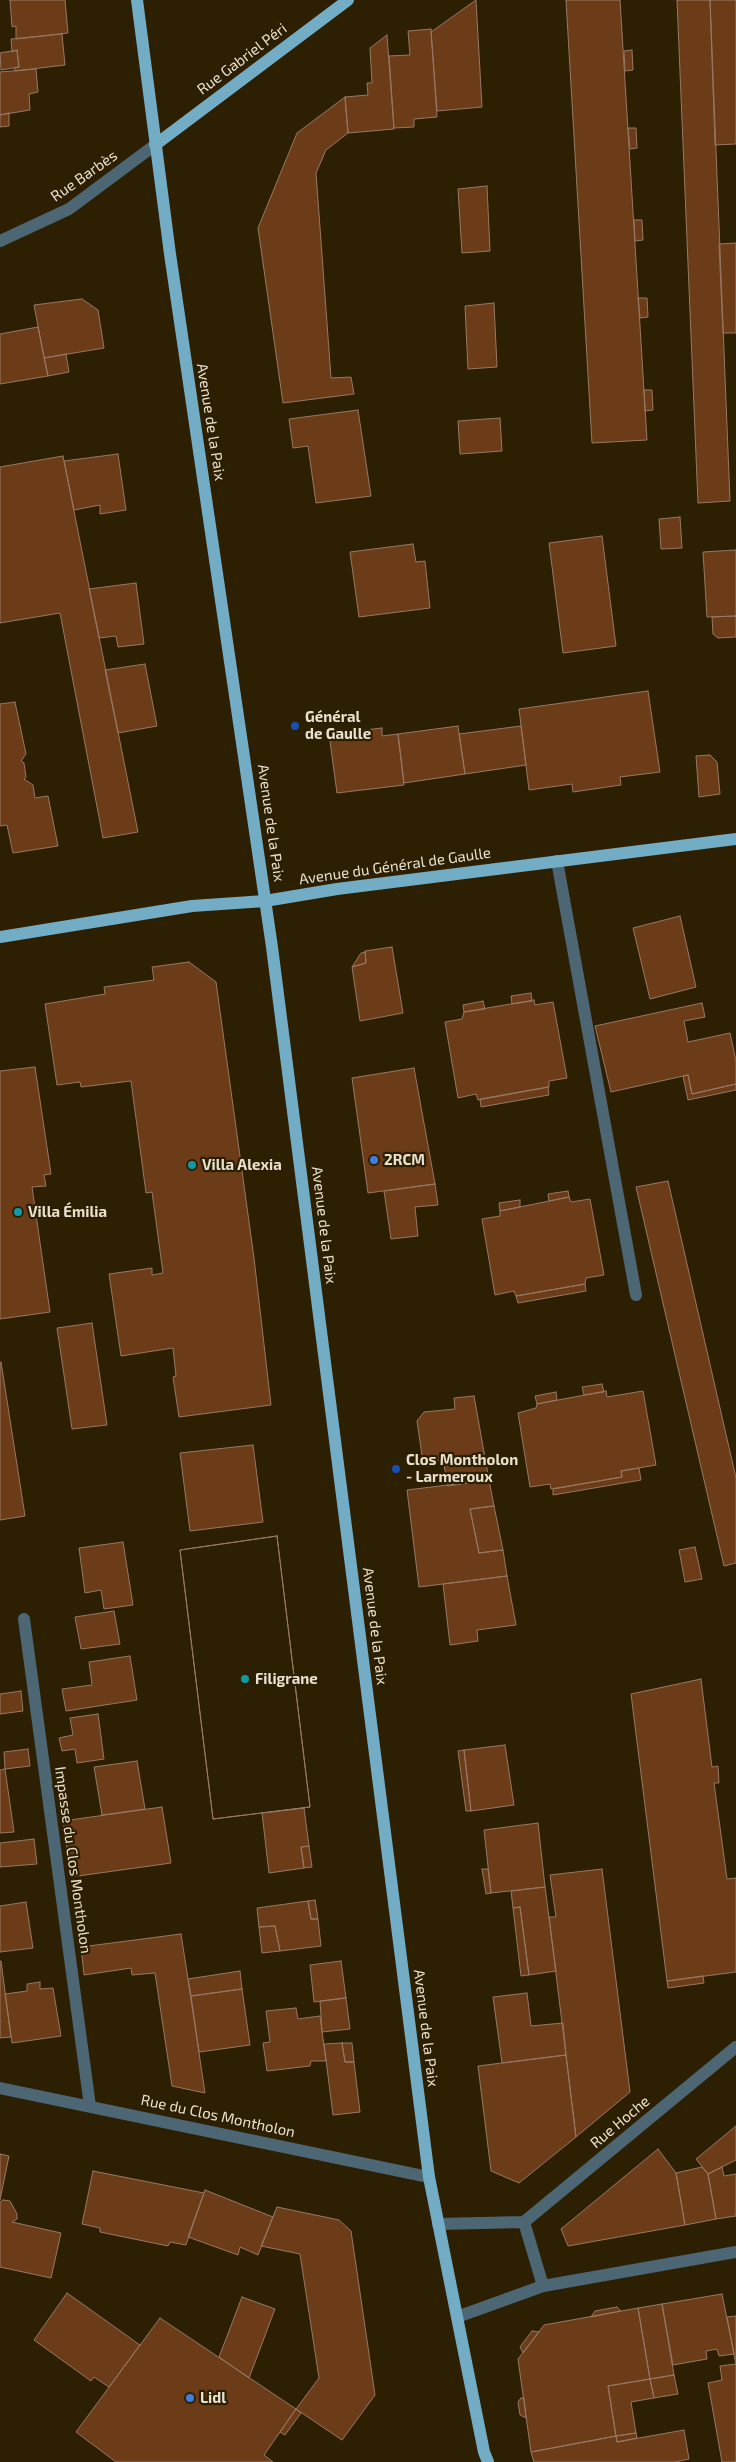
<!DOCTYPE html>
<meta charset="utf-8">
<style>
body{margin:0}
canvas{display:block;background:#2c1f02}
</style>
<canvas width="736" height="2462"></canvas>
<script>
const ctx = document.querySelector('canvas').getContext('2d');
ctx.lineJoin = 'round';
function fillPath(path, color) { ctx.fillStyle = color; ctx.fill(path, 'evenodd'); }
const poly = rows => new Path2D(rows.map(r => 'M' + r).join(''));
function stroke(path, color, width, dash) { ctx.strokeStyle = color; ctx.lineWidth = width; ctx.lineCap = dash ? 'butt' : 'round'; ctx.setLineDash(dash || []); ctx.stroke(path); }
function drawText(font, color, halo, rows, align = 'center') {
  ctx.font = font + ' "Exo 2",sans-serif'; ctx.lineWidth = 4.5; ctx.setLineDash([]); ctx.textBaseline = 'middle'; ctx.strokeStyle = halo; ctx.fillStyle = color; for (const [text, x, y, turn = 0] of rows) {
    ctx.save(); ctx.translate(x, y); ctx.rotate((+turn || 0) * Math.PI / 180); ctx.textAlign = isNaN(turn) ? turn : align; if (halo) ctx.strokeText(text, 0, 0); ctx.fillText(text, 0, 0); ctx.restore();
  }
}
const building = poly([
 [10,0,65,0,68,33,16,39,16,26,12,27,10,0],
 [476,0,482,107,437,111,431,32,476,0],
 [566,0,620,0,647,440,592,443,566,0],
 [677,0,710,0,730,501,698,503,677,0],
 [710,0,736,0,736,144,715,145,710,0],
 [431,29,437,117,414,119,414,127,394,128,389,56,410,55,408,31,431,29],
 [62,34,65,65,15,71,14,68,19,67,17,50,12,52,11,39,62,34],
 [387,35,394,129,348,133,345,97,368,95,367,83,372,83,370,48,387,35],
 [17,50,19,67,1,70,0,53,17,50],
 [632,50,633,70,625,71,624,51,632,50],
 [36,69,38,92,29,94,30,110,0,115,0,72,36,69],
 [345,97,348,133,326,150,316,173,331,378,351,377,354,394,283,403,258,228,297,133,345,97],
 [9,113,9,126,0,127,0,115,9,113],
 [628,128,636,128,637,148,630,149,628,128],
 [487,186,490,251,462,253,458,189,487,186],
 [634,220,642,220,643,240,635,241,634,220],
 [736,243,736,333,723,333,719,244,736,243],
 [638,298,647,298,648,317,640,318,638,298],
 [82,299,98,310,104,348,44,358,34,305,82,299],
 [494,303,497,367,468,369,465,306,494,303],
 [38,327,48,376,0,384,0,334,38,327],
 [66,354,69,372,48,376,44,358,66,354],
 [644,390,652,390,653,410,645,411,644,390],
 [358,410,371,496,316,503,308,446,293,448,289,419,358,410],
 [500,418,502,451,460,454,458,421,500,418],
 [118,454,126,510,100,514,100,505,74,510,64,461,118,454],
 [63,456,138,832,103,838,60,613,0,623,0,467,63,456],
 [680,517,682,548,661,549,659,519,680,517],
 [602,536,616,646,563,653,549,543,602,536],
 [413,544,416,562,425,561,430,608,359,617,350,552,413,544],
 [736,550,736,616,707,617,703,552,736,550],
 [136,583,144,644,118,647,116,636,99,638,89,589,136,583],
 [736,616,736,637,718,638,713,634,712,617,736,616],
 [145,664,157,726,118,733,105,670,145,664],
 [648,691,660,772,620,777,621,785,573,792,572,784,529,790,519,709,648,691],
 [15,702,26,754,21,761,24,763,26,777,24,779,33,785,35,798,48,796,58,846,13,853,7,825,0,826,0,704,15,702],
 [458,726,465,774,404,783,398,734,458,726],
 [521,726,526,765,465,774,459,734,521,726],
 [382,728,382,736,398,734,404,785,337,793,329,734,382,728],
 [710,755,717,762,720,794,699,797,696,756,710,755],
 [680,916,696,987,650,999,633,928,680,916],
 [392,947,403,1013,360,1021,352,967,366,963,365,951,392,947],
 [365,952,366,963,352,967,361,953,365,952],
 [189,962,216,982,254,1258,271,1405,179,1417,173,1377,176,1376,173,1348,121,1356,109,1274,152,1268,152,1275,163,1273,152,1192,146,1193,131,1081,81,1087,80,1082,57,1085,45,1004,105,994,104,987,154,980,152,967,189,962],
 [531,993,532,1001,512,1004,511,996,531,993],
 [534,1000,535,1005,553,1002,567,1078,549,1081,549,1087,478,1100,476,1094,458,1098,445,1022,462,1019,464,1012,534,1000],
 [483,1001,485,1009,464,1012,463,1005,483,1001],
 [702,1003,705,1017,684,1021,688,1042,730,1033,736,1061,736,1084,692,1094,688,1075,611,1092,595,1026,702,1003],
 [35,1067,51,1174,44,1175,46,1186,32,1187,50,1312,0,1319,0,1071,35,1067],
 [414,1068,435,1184,368,1193,352,1078,414,1068],
 [688,1075,692,1094,736,1084,736,1090,688,1100,683,1076,688,1075],
 [548,1087,549,1095,481,1107,480,1099,548,1087],
 [668,1181,736,1478,736,1563,724,1566,636,1187,668,1181],
 [435,1184,438,1205,415,1207,418,1236,391,1239,384,1191,435,1184],
 [568,1191,569,1197,549,1201,548,1194,568,1191],
 [569,1197,571,1202,590,1199,604,1275,586,1278,585,1284,516,1296,514,1291,495,1295,482,1219,500,1216,500,1211,569,1197],
 [520,1200,520,1207,500,1211,499,1203,520,1200],
 [585,1284,586,1291,518,1303,516,1296,585,1284],
 [92,1323,107,1425,72,1429,57,1328,92,1323],
 [1,1362,25,1516,0,1520,0,1363,1,1362],
 [602,1384,604,1392,584,1395,582,1387,602,1384],
 [606,1391,607,1397,643,1391,656,1465,621,1471,622,1477,551,1489,550,1484,530,1487,518,1413,536,1408,537,1404,606,1391],
 [556,1392,557,1400,537,1404,535,1396,556,1392],
 [474,1396,489,1480,448,1486,443,1460,423,1462,417,1421,424,1412,455,1409,454,1398,474,1396],
 [253,1445,263,1522,190,1531,180,1453,253,1445],
 [639,1468,641,1480,553,1495,553,1489,622,1477,621,1471,639,1468],
 [489,1480,494,1506,470,1509,479,1553,503,1550,507,1576,419,1587,407,1490,489,1480],
 [494,1506,503,1550,479,1553,470,1509,494,1506],
 [277,1536,310,1807,213,1819,180,1550,277,1536],
 [277,1536,310,1807,213,1819,180,1550,277,1536],
 [123,1542,133,1605,104,1609,101,1590,85,1593,79,1548,123,1542],
 [695,1547,702,1579,685,1582,679,1550,695,1547],
 [507,1576,516,1625,477,1630,478,1641,450,1645,443,1584,507,1576],
 [114,1611,120,1644,81,1649,75,1617,114,1611],
 [130,1656,137,1700,66,1711,62,1689,92,1685,89,1662,130,1656],
 [701,1679,712,1767,718,1766,719,1783,714,1783,727,1879,736,1878,736,1972,667,1981,631,1694,701,1679],
 [21,1691,23,1711,0,1714,0,1694,21,1691],
 [98,1714,104,1759,77,1763,75,1749,62,1751,59,1738,73,1735,70,1718,98,1714],
 [505,1745,514,1805,471,1811,464,1750,505,1745],
 [28,1749,30,1766,5,1769,4,1752,28,1749],
 [464,1750,471,1811,466,1811,458,1751,464,1750],
 [137,1761,145,1809,102,1815,94,1767,137,1761],
 [5,1769,14,1832,0,1833,0,1770,5,1769],
 [162,1807,171,1863,71,1877,63,1821,162,1807],
 [304,1808,309,1846,301,1847,304,1868,269,1873,262,1813,304,1808],
 [538,1823,545,1887,491,1893,484,1830,538,1823],
 [34,1839,37,1864,0,1867,0,1843,34,1839],
 [309,1846,312,1867,304,1868,301,1847,309,1846],
 [482,1869,488,1869,491,1893,486,1894,482,1869],
 [602,1869,630,2092,576,2137,549,1917,556,1917,550,1875,602,1869],
 [545,1887,556,1971,529,1975,520,1907,513,1908,511,1891,545,1887],
 [315,1900,318,1919,311,1919,308,1901,315,1900],
 [308,1901,311,1919,318,1919,321,1946,280,1951,275,1926,259,1927,257,1908,308,1901],
 [26,1902,33,1948,0,1952,0,1906,26,1902],
 [520,1907,529,1975,521,1976,513,1908,520,1907],
 [275,1926,280,1951,262,1953,259,1927,275,1926],
 [181,1934,188,1979,205,2093,172,2086,155,1973,132,1975,131,1968,84,1975,81,1947,181,1934],
 [0,1961,1,1961,11,2037,0,2038,0,1961],
 [341,1961,346,1998,314,2002,310,1965,341,1961],
 [240,1971,242,1989,191,1996,188,1979,240,1971],
 [703,1976,704,1983,668,1988,667,1981,703,1976],
 [40,1982,40,1989,53,1988,61,2036,12,2043,5,1994,27,1991,27,1984,40,1982],
 [242,1989,250,2045,199,2052,191,1996,242,1989],
 [527,1993,531,2026,563,2023,566,2055,502,2063,493,1997,527,1993],
 [346,1998,350,2029,322,2032,320,2001,346,1998],
 [296,2008,298,2019,320,2016,326,2061,311,2061,310,2066,267,2071,263,2043,270,2042,266,2011,296,2008],
 [342,2043,352,2043,354,2062,345,2062,342,2043],
 [342,2043,345,2062,354,2062,360,2112,333,2115,324,2044,342,2043],
 [566,2055,576,2137,519,2183,491,2171,478,2066,566,2055],
 [736,2126,736,2160,708,2174,696,2159,736,2126],
 [658,2149,676,2173,685,2225,568,2246,561,2229,658,2149],
 [0,2154,9,2156,0,2200,0,2154],
 [702,2167,708,2174,716,2219,685,2225,676,2173,702,2167],
 [722,2167,724,2176,736,2174,736,2216,716,2219,708,2174,722,2167],
 [93,2171,204,2193,186,2245,170,2242,168,2246,100,2232,100,2228,82,2224,93,2171],
 [205,2190,273,2217,258,2255,240,2247,238,2255,188,2237,205,2190],
 [3,2200,10,2201,17,2214,17,2219,12,2222,61,2233,51,2278,0,2267,0,2202,3,2200],
 [277,2207,339,2220,351,2231,375,2395,342,2440,296,2409,319,2378,300,2254,261,2246,277,2207],
 [67,2293,140,2345,109,2387,94,2377,91,2381,34,2340,67,2293],
 [722,2294,734,2354,719,2356,717,2349,706,2351,707,2359,673,2365,662,2304,722,2294],
 [242,2297,275,2309,249,2378,219,2357,242,2297],
 [662,2304,674,2375,650,2379,638,2308,662,2304],
 [617,2307,621,2311,591,2317,595,2311,617,2307],
 [638,2308,650,2379,608,2386,616,2436,531,2452,518,2359,544,2325,638,2308],
 [736,2316,736,2365,727,2317,736,2316],
 [160,2318,296,2409,264,2455,273,2462,116,2462,76,2432,160,2318],
 [532,2331,539,2332,523,2353,520,2347,532,2331],
 [736,2364,736,2462,722,2462,708,2383,722,2380,720,2366,736,2364],
 [674,2375,678,2394,654,2398,650,2379,674,2375],
 [650,2379,654,2398,631,2402,636,2433,616,2436,608,2386,650,2379],
 [521,2398,524,2398,526,2418,520,2415,518,2402,521,2398],
 [296,2409,301,2413,285,2435,280,2432,296,2409],
 [684,2430,689,2459,675,2462,534,2462,531,2452,616,2436,617,2442,684,2430],
 [636,2433,637,2438,617,2442,616,2436,636,2433]
]);
fillPath(building, '#6c3c19');
stroke(building, '#977864', 1);
stroke(poly([
 [0,241,69,209,155,145],
 [557,861,636,1295],
 [24,1619,90,2106],
 [0,2088,429,2177],
 [524,2222,543,2286],
 [438,2224,524,2222,736,2047],
 [457,2317,543,2286,736,2252]
]), '#4c6773', 12);
stroke(poly([
 [137,0,170,254,272,947,429,2177,484,2452,488,2462],
 [155,145,348,0],
 [0,937,192,906,265,901,337,889,736,839]
]), '#73adc5', 12);
for (const [x, y, r, color] of [
 [295,726,5,"#1a4fb4"],
 [374,1160,5,"#3f7fe0"],
 [192,1165,5,"#0f9aa8"],
 [18,1212,5,"#0f9aa8"],
 [396,1469,5,"#1a4fb4"],
 [245,1679,5,"#0f9aa8"],
 [190,2398,5,"#3f7fe0"]
]) { const dot = new Path2D(); dot.arc(x, y, r, 0, 2 * Math.PI); ctx.fillStyle = color; ctx.fill(dot); stroke(dot, '#2c1f02', 2); }
drawText('15px', '#e9e0cf', '#2c1f02', [
 ["Rue Gabriel Péri",242,59,-37],
 ["Rue Barbès",84,176,-35],
 ["Avenue de la Paix",211,422,81],
 ["Avenue de la Paix",271,823,82],
 ["Avenue du Général de Gaulle",395,866,-8],
 ["Avenue de la Paix",324,1225,83],
 ["Avenue de la Paix",375,1626,83],
 ["Impasse du Clos Montholon",73,1860,82],
 ["Avenue de la Paix",426,2028,83],
 ["Rue du Clos Montholon",218,2116,12],
 ["Rue Hoche",620,2122,-40]
]);
drawText('bold 15px', '#e9e0cf', '#2c1f02', [
 ["Général",305,717],
 ["de Gaulle",305,734],
 ["2RCM",384,1160],
 ["Villa Alexia",202,1165],
 ["Villa Émilia",28,1212],
 ["Clos Montholon",406,1460],
 ["- Larmeroux",406,1477],
 ["Filigrane",255,1679],
 ["Lidl",200,2398]
], 'left');
</script>
